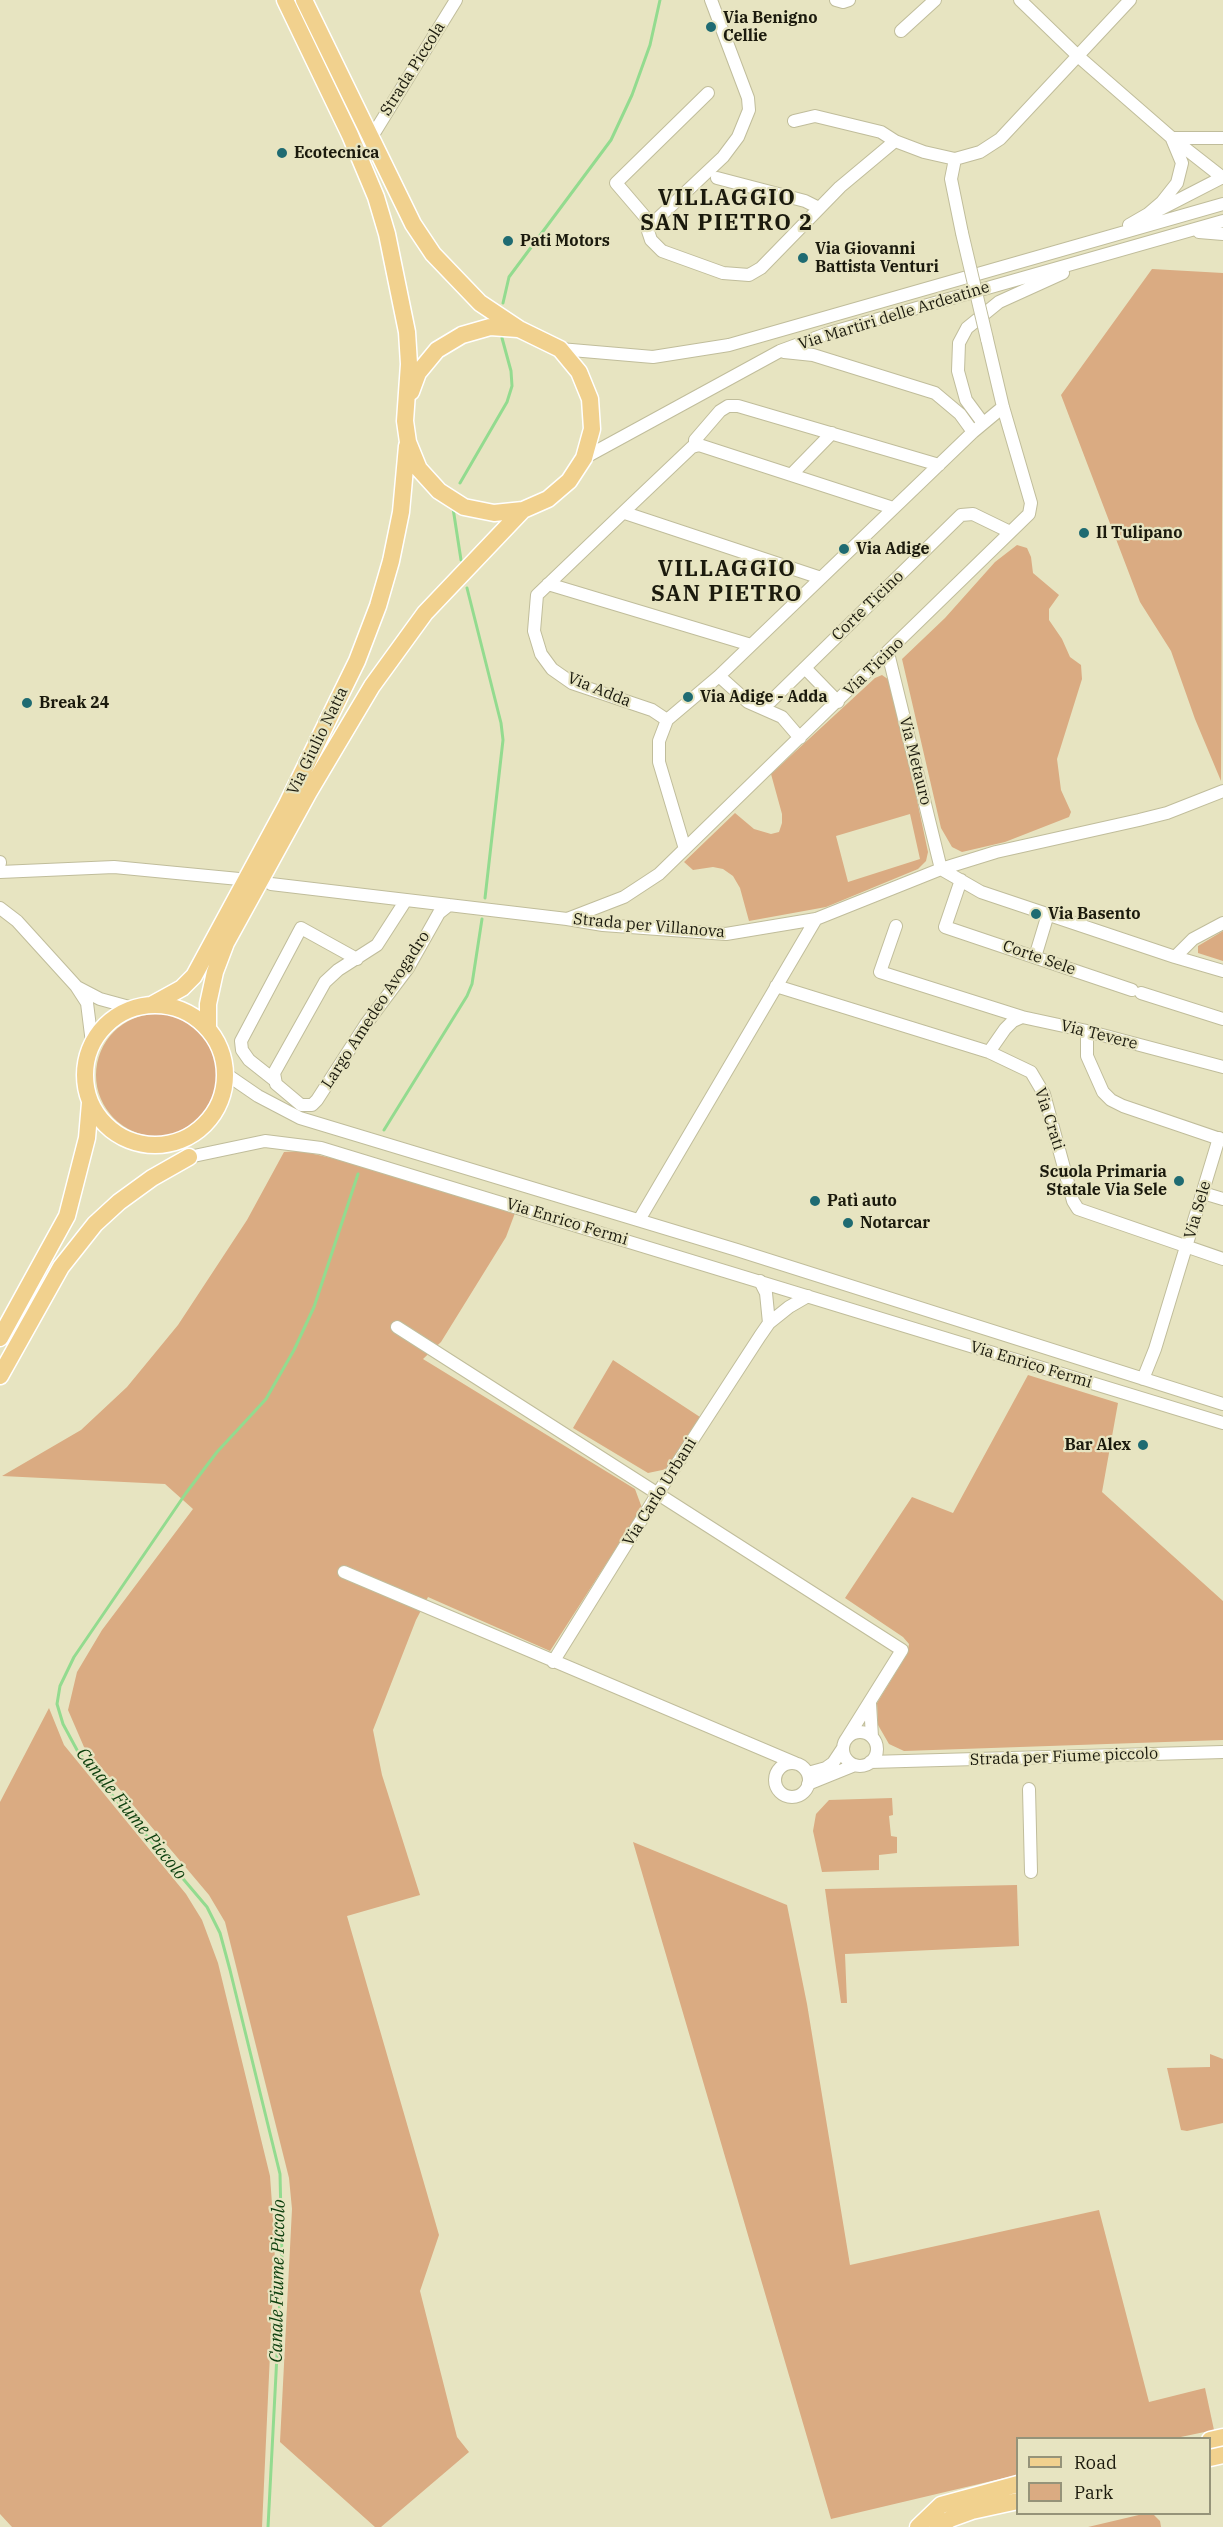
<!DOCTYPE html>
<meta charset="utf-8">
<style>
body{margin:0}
#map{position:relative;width:1223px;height:2527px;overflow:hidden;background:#e7e4c1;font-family:"IBM Plex Serif",serif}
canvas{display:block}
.legend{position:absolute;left:1016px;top:2437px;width:195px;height:78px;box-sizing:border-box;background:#e7e4c1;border:2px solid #959379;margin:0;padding:8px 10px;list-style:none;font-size:18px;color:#1b1a0d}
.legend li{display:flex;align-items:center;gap:12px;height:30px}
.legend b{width:30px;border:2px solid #959379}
</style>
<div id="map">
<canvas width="1223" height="2527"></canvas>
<ul class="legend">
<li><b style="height:8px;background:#f1d18e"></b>Road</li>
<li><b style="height:16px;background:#daab82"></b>Park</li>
</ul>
</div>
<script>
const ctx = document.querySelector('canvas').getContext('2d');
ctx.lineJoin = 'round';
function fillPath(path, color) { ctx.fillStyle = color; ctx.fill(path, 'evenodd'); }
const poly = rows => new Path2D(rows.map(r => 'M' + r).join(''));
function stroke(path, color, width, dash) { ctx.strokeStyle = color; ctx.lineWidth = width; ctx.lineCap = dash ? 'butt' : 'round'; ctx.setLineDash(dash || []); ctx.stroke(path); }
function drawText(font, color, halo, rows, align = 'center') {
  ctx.font = font + ' "IBM Plex Serif",serif'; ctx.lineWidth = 4.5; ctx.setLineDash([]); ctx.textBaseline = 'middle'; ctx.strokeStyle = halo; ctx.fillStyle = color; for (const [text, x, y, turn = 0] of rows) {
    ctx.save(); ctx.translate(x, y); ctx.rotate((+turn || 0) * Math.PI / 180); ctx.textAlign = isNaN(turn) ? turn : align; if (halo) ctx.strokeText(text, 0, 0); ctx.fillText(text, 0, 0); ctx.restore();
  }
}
fillPath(poly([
 [1152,269,1223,273,1221,781,1195,719,1171,651,1140,602,1061,395],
 [1017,545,1027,548,1031,557,1033,573,1059,595,1049,609,1049,620,1062,639,1070,657,1081,665,1082,679,1057,759,1061,790,1071,812,1069,817,1005,842,962,852,952,847,941,828,902,659,945,618,995,562],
 [882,675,892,682,928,852,926,861,918,869,826,907,749,921,740,888,733,876,723,869,713,867,693,870,684,862,735,813,754,829,771,834,779,832,782,823,782,814,771,774,875,678],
 [910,814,920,859,848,882,836,836],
 [1223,931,1223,961,1198,953,1198,946],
 '96 1075a61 61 0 1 1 122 0a61 61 0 1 1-122 0Z',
 [301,1151,340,1160,515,1213,506,1237,441,1342,423,1359,635,1489,642,1508,550,1651,428,1597,416,1620,373,1730,382,1775,420,1895,347,1916,439,2235,420,2291,457,2437,469,2452,381,2527,375,2527,280,2442,292,2209,289,2178,225,1922,209,1895,84,1747,68,1710,77,1672,102,1630,193,1509,165,1484,2,1476,81,1430,127,1387,178,1325,247,1220,284,1152],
 [613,1360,700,1417,667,1469,648,1473,573,1428],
 [1028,1375,1118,1403,1102,1492,1223,1601,1223,1740,904,1751,889,1744,878,1725,877,1703,907,1654,909,1644,903,1637,845,1598,912,1497,953,1513],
 [49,1708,64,1745,186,1894,202,1920,218,1963,270,2176,275,2246,262,2527,12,2527,0,2514,0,1802],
 [892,1798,893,1815,889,1816,891,1836,897,1837,897,1853,879,1855,879,1870,822,1872,813,1831,816,1814,829,1800],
 [633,1842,787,1905,807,2004,850,2265,1099,2210,1149,2402,1205,2388,1214,2430,1176,2438,1018,2438,1017,2475,831,2519],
 [1017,1885,1019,1946,845,1954,847,2003,841,2003,825,1889],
 [1210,2054,1223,2059,1223,2123,1187,2131,1181,2130,1167,2068,1210,2067],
 [1143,2514,1154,2515,1160,2521,1161,2527,1088,2527]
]), '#daab82');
stroke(poly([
 [503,303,509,277,611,140,632,95,650,45,660,0],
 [460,483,507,402,512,386,511,371,502,338],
 [453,508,461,560],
 [467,588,501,723,503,740,485,898],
 [384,1130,467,996,472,984,482,919],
 [268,2527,282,2259,280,2174,230,1970,220,1933,207,1907,107,1789,77,1750,63,1724,57,1704,60,1686,74,1657,186,1493,217,1452,266,1399,294,1350,314,1307,358,1174]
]), '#93db8f', 3);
const minor = poly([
 [711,0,748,98,749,110,738,137,723,157,654,222,648,231,651,240,662,251,723,273,749,275,761,268,840,187,895,141],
 [836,0,843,2,849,0],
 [1020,0,1079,57,1172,138,1223,178],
 [901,31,935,0],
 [794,121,815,116,881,132,895,141,924,152,955,159,980,152,1000,139,1130,0],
 [371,138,456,0],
 [1172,138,1223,138],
 [955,159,951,179,962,233],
 [717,178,805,201,819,208],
 [1155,212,1223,177],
 [652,225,616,183,708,93],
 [1129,225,1148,214,1162,202,1177,183,1182,163,1172,139],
 [1199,232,1223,234],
 [560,349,653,357,729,345,1223,204],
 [784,352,813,355,935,393,960,414,973,432],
 [983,423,966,400,958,371,959,343,967,328,999,302,1063,273],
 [695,446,695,440,720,411,728,406,738,406,939,465],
 [584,458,780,351,829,333,1223,221],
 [791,475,832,433],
 [625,513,821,578],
 [548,584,751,645],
 [888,653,941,869],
 [805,668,838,702],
 [719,676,748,702,782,717,800,738],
 [760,706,771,701,961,515,973,514,1010,532],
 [667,720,652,710,572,683,552,669,541,654,534,631,537,595,632,504,692,447,699,445,893,508],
 [685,849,659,762,659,741,667,720,719,676,973,432,1003,407],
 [0,862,0,863],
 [941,869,981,892,1175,957,1223,971],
 [0,872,114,867,239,879],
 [961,880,945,927,1132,990],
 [271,884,567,919,603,925,726,934,816,919,941,869,996,852,1139,820,1167,813,1223,791],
 [406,900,377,945,338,970,325,982,274,1073,276,1084,301,1105,312,1105,317,1100,366,1024,408,968,439,913,449,905],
 [0,908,17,921,76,986,87,1003,92,1043],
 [567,919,624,897,659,874,1029,514,1031,503,1003,407,987,339],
 [896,926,880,972,1022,1017],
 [1035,957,1048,914],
 [1175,957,1193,939,1223,923],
 [776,986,989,1052,1031,1072,1044,1094,1073,1201,1078,1209,1223,1259],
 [77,987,100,999,133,1008],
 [1141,993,1223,1019],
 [1087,1031,1087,1056,1103,1092,1111,1100,1123,1106,1223,1140],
 [989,1052,1005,1029,1013,1021,1022,1017,1087,1031,1223,1067],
 [226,1074,258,1096,300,1118,737,1250,1223,1404],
 [273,1079,249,1060,242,1050,241,1041,301,928,357,959],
 [189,1157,265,1141,321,1148,1223,1423],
 [1203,1193,1223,1199],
 [639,1220,816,919],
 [760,1281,766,1293,769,1323],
 [397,1327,902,1650,847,1738],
 [1143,1379,1155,1349,1219,1138],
 [344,1572,795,1763],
 [553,1662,658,1493,760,1336,769,1323,789,1307,808,1296],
 [870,1703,872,1737],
 '843 1749a17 17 0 1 1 34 0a17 17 0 1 1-34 0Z',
 [870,1762,1223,1752],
 '775 1780a17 17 0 1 1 34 0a17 17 0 1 1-34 0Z',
 [808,1773,826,1768,833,1763,843,1748],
 [808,1784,855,1765],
 [1029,1789,1031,1872]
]);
const major = poly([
 [285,0,350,135,376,197,387,234,407,332,409,364,405,421,408,442,419,469,439,491,464,507,494,513,523,510,548,499,569,481,584,458,592,429,590,399,579,372,560,349,519,329,480,303,433,254,413,224,304,0],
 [411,392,418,373,437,350,462,335,490,327,518,329],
 [153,1004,182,988,194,976,287,804,357,661,378,606,391,561,401,512,407,446],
 '85 1075a70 70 0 1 1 140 0a70 70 0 1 1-140 0Z',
 [208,1028,208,1004,215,972,226,943,309,792,372,686,425,613,523,510],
 [0,1338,67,1216,87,1138,90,1103],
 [0,1376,61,1267,95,1224,119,1202,152,1178,189,1157],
 [1210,2440,1223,2437],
 [1210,2458,1223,2455],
 [918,2527,941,2505,1018,2484],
 [938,2527,950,2519,972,2511,1018,2501]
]);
stroke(minor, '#c0bd9b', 14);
stroke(major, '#fff', 19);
stroke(minor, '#fff', 12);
stroke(major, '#f1d18e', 16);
const minorBridge = poly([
 [962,233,987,339]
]);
stroke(minorBridge, '#c0bd9b', 14, []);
stroke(minorBridge, '#fff', 12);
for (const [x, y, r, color] of [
 [711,27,6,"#1f6b72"],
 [282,153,6,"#1f6b72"],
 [508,241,6,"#1f6b72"],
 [803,258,6,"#1f6b72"],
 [1084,533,6,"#1f6b72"],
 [844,549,6,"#1f6b72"],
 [688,697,6,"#1f6b72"],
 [27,703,6,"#1f6b72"],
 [1036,914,6,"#1f6b72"],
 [1179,1181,6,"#1f6b72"],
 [815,1201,6,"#1f6b72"],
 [848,1223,6,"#1f6b72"],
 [1143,1445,6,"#1f6b72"]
]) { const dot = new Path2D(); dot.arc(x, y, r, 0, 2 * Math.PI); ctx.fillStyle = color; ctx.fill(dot); stroke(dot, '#e7e4c1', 2); }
drawText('bold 16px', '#1b1a0d', '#e7e4c1', [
 ["Via Benigno",723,18],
 ["Cellie",723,36],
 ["Ecotecnica",294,153],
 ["Pati Motors",520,241],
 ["Via Giovanni",815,249],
 ["Battista Venturi",815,267],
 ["Il Tulipano",1096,533],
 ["Via Adige",856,549],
 ["Via Adige - Adda",700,697],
 ["Break 24",39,703],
 ["Via Basento",1048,914],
 ["Scuola Primaria",1167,1172,"right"],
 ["Statale Via Sele",1167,1190,"right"],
 ["Patì auto",827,1201],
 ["Notarcar",860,1223],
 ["Bar Alex",1131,1445,"right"]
], 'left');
drawText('16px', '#1b1a0d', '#e7e4c1', [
 ["Strada Piccola",413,69,-58],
 ["Via Martiri delle Ardeatine",894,316,-17],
 ["Corte Ticino",868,606,-44],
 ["Via Ticino",874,667,-44],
 ["Via Adda",599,690,22],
 ["Via Giulio Natta",318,741,-64],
 ["Via Metauro",915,761,76],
 ["Strada per Villanova",649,926,5],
 ["Corte Sele",1039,958,19],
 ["Largo Amedeo Avogadro",376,1010,-57],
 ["Via Tevere",1099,1035,14],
 ["Via Crati",1049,1119,72],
 ["Via Sele",1198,1210,-74],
 ["Via Enrico Fermi",567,1222,17],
 ["Via Enrico Fermi",1031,1365,17],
 ["Via Carlo Urbani",660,1492,-58],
 ["Strada per Fiume piccolo",1064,1757,-2]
]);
drawText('italic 18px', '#0b3e0c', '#e7e4c1', [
 ["Canale Fiume Piccolo",131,1814,51],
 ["Canale Fiume Piccolo",278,2281,-89]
]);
ctx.letterSpacing = '1.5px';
drawText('bold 22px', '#1b1a0d', '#e7e4c1', [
 ["VILLAGGIO",727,199],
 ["SAN PIETRO 2",727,224],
 ["VILLAGGIO",727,570],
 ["SAN PIETRO",727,595]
]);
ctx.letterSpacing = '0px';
</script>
